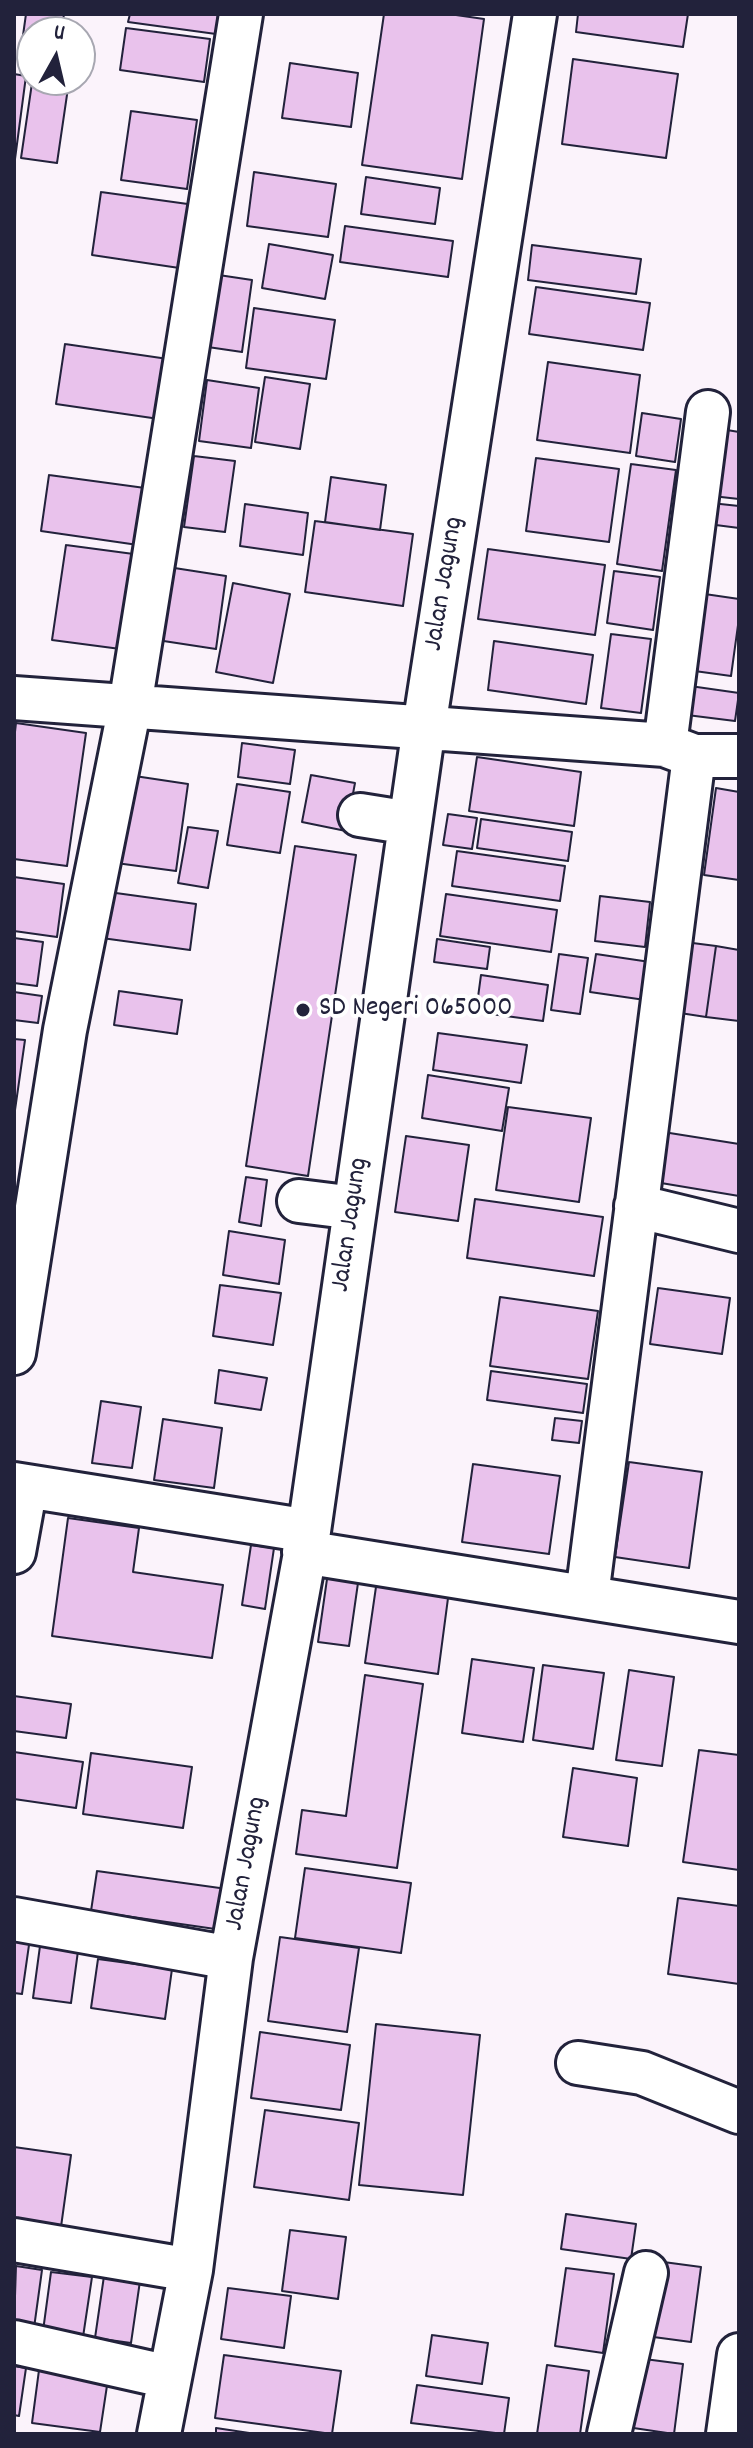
<!DOCTYPE html>
<style>
body{margin:0}
#map{position:relative;width:753px;height:2448px;overflow:hidden;background:#fbf3fb;font-family:Dekko,sans-serif}
canvas{display:block}
.frame{position:absolute;inset:0;border:16px solid #22223b;pointer-events:none}
.north{position:absolute;left:16px;top:16px;width:80px;height:80px;box-sizing:border-box;background:#fff;border:2px solid #a7a7b1;border-radius:50%;rotate:8deg;font-size:22px;font-weight:700;line-height:32px;text-align:center;color:#22223b}
.north::after{content:'';display:block;margin:auto;width:28px;height:36px;background:#22223b;clip-path:polygon(50% 0,100% 100%,50% 72%,0 100%)}
</style>
<div id="map">
<canvas width="753" height="2448"></canvas>
<div class="frame"></div>
<div class="north">U</div>
</div>
<script>
const ctx = document.querySelector('canvas').getContext('2d');
ctx.lineJoin = 'round';
function fillPath(path, color) { ctx.fillStyle = color; ctx.fill(path, 'evenodd'); }
const poly = rows => new Path2D(rows.map(r => 'M' + r).join(''));
function stroke(path, color, width, dash) { ctx.strokeStyle = color; ctx.lineWidth = width; ctx.lineCap = dash ? 'butt' : 'round'; ctx.setLineDash(dash || []); ctx.stroke(path); }
function drawText(font, color, halo, rows, align = 'center') {
  ctx.font = font + ' Dekko,sans-serif'; ctx.lineWidth = 8; ctx.setLineDash([]); ctx.textBaseline = 'middle'; ctx.strokeStyle = halo; ctx.fillStyle = color; for (const [text, x, y, turn = 0] of rows) {
    ctx.save(); ctx.translate(x, y); ctx.rotate((+turn || 0) * Math.PI / 180); ctx.textAlign = isNaN(turn) ? turn : align; if (halo) ctx.strokeText(text, 0, 0); ctx.fillText(text, 0, 0); ctx.restore();
  }
}
const building = poly([
 [26,14,64,14,61,32,32,32,32,66,19,64,26,14],
 [130,14,218,14,216,34,128,22,130,14],
 [384,14,449,14,484,19,462,179,362,165,384,14],
 [578,14,688,14,683,47,576,32,578,14],
 [126,28,210,39,204,82,120,70,126,28],
 [573,59,678,74,666,158,562,144,573,59],
 [290,63,358,73,351,127,282,118,290,63],
 [14,74,26,76,15,159,14,159,14,74],
 [32,83,68,88,57,163,21,158,32,83],
 [131,111,197,120,187,189,121,180,131,111],
 [254,172,336,184,328,237,247,226,254,172],
 [366,177,440,188,435,224,361,214,366,177],
 [101,192,195,205,186,269,92,255,101,192],
 [345,226,453,241,448,277,340,262,345,226],
 [269,244,333,255,325,299,262,288,269,244],
 [532,245,641,259,636,294,528,280,532,245],
 [212,274,252,280,242,352,201,346,212,274],
 [536,287,650,303,643,350,529,334,536,287],
 [254,308,335,320,326,379,246,368,254,308],
 [65,344,168,359,159,419,56,404,65,344],
 [548,362,640,375,630,453,537,440,548,362],
 [265,377,310,384,300,449,255,442,265,377],
 [207,380,259,388,251,448,199,441,207,380],
 [642,413,681,419,675,462,636,456,642,413],
 [721,429,739,432,739,499,712,496,721,429],
 [194,456,235,461,225,532,184,527,194,456],
 [536,458,619,469,609,542,526,531,536,458],
 [631,464,676,470,662,571,617,564,631,464],
 [49,475,145,488,138,545,41,531,49,475],
 [331,477,386,485,380,530,325,522,331,477],
 [711,503,739,506,739,528,708,524,711,503],
 [245,504,308,513,303,555,240,546,245,504],
 [315,521,413,534,403,606,305,592,315,521],
 [66,545,141,555,128,650,52,640,66,545],
 [488,549,605,565,595,635,478,619,488,549],
 [168,567,226,576,216,649,157,640,168,567],
 [614,571,660,577,653,630,607,623,614,571],
 [233,583,290,594,273,683,216,672,233,583],
 [691,592,739,599,739,618,731,676,680,669,691,592],
 [611,634,651,639,641,713,601,708,611,634],
 [494,641,593,655,586,704,488,690,494,641],
 [683,685,739,693,735,721,679,714,683,685],
 [16,723,86,733,67,866,14,859,14,741,16,723],
 [242,743,295,750,290,784,238,777,242,743],
 [477,757,581,772,574,826,469,811,477,757],
 [128,775,188,784,176,871,116,863,128,775],
 [311,775,355,783,346,831,302,822,311,775],
 [237,784,290,792,280,853,227,845,237,784],
 [716,788,739,792,739,880,704,875,716,788],
 [448,814,477,818,472,849,443,845,448,814],
 [481,819,572,832,568,861,477,848,481,819],
 [188,827,218,831,208,888,178,883,188,827],
 [295,846,356,855,308,1176,246,1166,295,846],
 [457,851,565,866,560,901,452,886,457,851],
 [14,877,64,884,57,937,14,931,14,877],
 [94,890,196,904,190,950,87,936,94,890],
 [446,894,557,910,551,952,440,936,446,894],
 [600,896,650,902,645,947,595,941,600,896],
 [14,938,43,942,37,986,14,983,14,938],
 [437,939,490,947,487,969,434,962,437,939],
 [677,941,716,946,706,1017,667,1011,677,941],
 [716,946,739,950,739,1021,706,1017,716,946],
 [559,954,588,958,580,1014,551,1010,559,954],
 [596,954,650,962,645,1000,590,992,596,954],
 [481,975,548,985,543,1021,476,1012,481,975],
 [119,991,182,1000,177,1034,114,1025,119,991],
 [14,992,42,996,38,1023,14,1020,14,992],
 [438,1033,527,1045,521,1083,433,1070,438,1033],
 [14,1039,25,1040,14,1117,14,1039],
 [428,1075,509,1088,502,1131,422,1118,428,1075],
 [508,1107,591,1118,579,1202,496,1190,508,1107],
 [657,1131,739,1144,739,1196,649,1181,657,1131],
 [406,1136,469,1145,458,1221,395,1212,406,1136],
 [246,1177,267,1180,261,1226,239,1222,246,1177],
 [475,1199,603,1217,594,1276,467,1258,475,1199],
 [229,1231,285,1240,279,1284,223,1275,229,1231],
 [220,1285,281,1293,273,1345,213,1336,220,1285],
 [658,1288,730,1298,722,1354,650,1344,658,1288],
 [500,1297,598,1311,588,1379,490,1366,500,1297],
 [219,1370,267,1378,261,1410,215,1403,219,1370],
 [491,1371,587,1384,583,1413,487,1400,491,1371],
 [101,1401,141,1407,132,1468,92,1463,101,1401],
 [555,1418,582,1421,579,1443,552,1440,555,1418],
 [163,1419,222,1428,214,1488,154,1480,163,1419],
 [629,1462,702,1472,689,1568,615,1557,629,1462],
 [473,1464,560,1476,549,1554,462,1542,473,1464],
 [68,1518,139,1528,133,1572,223,1585,212,1658,52,1636,68,1518],
 [251,1545,274,1548,265,1609,242,1605,251,1545],
 [328,1572,359,1576,349,1646,318,1642,328,1572],
 [378,1573,450,1583,438,1674,365,1663,378,1573],
 [472,1659,534,1668,523,1742,462,1733,472,1659],
 [543,1665,604,1673,593,1749,533,1740,543,1665],
 [629,1670,674,1677,662,1766,616,1760,629,1670],
 [365,1675,423,1684,397,1868,296,1854,302,1810,346,1816,365,1675],
 [14,1696,71,1704,66,1738,14,1731,14,1696],
 [699,1750,739,1755,739,1870,683,1862,699,1750],
 [14,1752,83,1762,76,1808,14,1799,14,1752],
 [91,1753,192,1767,183,1828,83,1814,91,1753],
 [573,1768,637,1778,628,1846,563,1837,573,1768],
 [305,1868,411,1883,401,1953,295,1938,305,1868],
 [97,1871,227,1889,222,1930,91,1911,97,1871],
 [678,1898,739,1906,739,1984,668,1974,678,1898],
 [14,1936,30,1938,22,1994,14,1993,14,1936],
 [280,1937,359,1948,347,2032,268,2021,280,1937],
 [40,1946,78,1951,71,2003,33,1998,40,1946],
 [98,1959,172,1969,165,2019,91,2008,98,1959],
 [376,2024,480,2035,463,2195,359,2185,376,2024],
 [260,2032,350,2045,341,2110,251,2098,260,2032],
 [265,2110,359,2123,349,2200,254,2187,265,2110],
 [14,2147,71,2155,60,2234,14,2228,14,2147],
 [566,2214,636,2224,631,2259,561,2249,566,2214],
 [290,2230,346,2237,338,2299,282,2291,290,2230],
 [656,2261,701,2267,691,2342,646,2336,656,2261],
 [16,2266,42,2270,34,2328,14,2326,16,2266],
 [566,2268,614,2274,603,2353,555,2346,566,2268],
 [51,2272,92,2277,83,2337,43,2331,51,2272],
 [104,2276,140,2281,131,2343,95,2338,104,2276],
 [228,2288,291,2296,284,2348,221,2339,228,2288],
 [432,2335,488,2343,482,2384,426,2376,432,2335],
 [224,2355,341,2371,332,2434,215,2418,224,2355],
 [629,2357,683,2364,674,2434,620,2426,629,2357],
 [547,2365,589,2371,580,2434,537,2434,547,2365],
 [14,2366,26,2368,19,2416,14,2415,14,2366],
 [39,2370,108,2379,100,2432,32,2423,39,2370],
 [417,2385,509,2398,504,2434,411,2423,417,2385],
 [216,2428,256,2434,216,2434,216,2428]
]);
fillPath(building, '#e9c2ec');
stroke(building, '#22223b', 2);
const minor = poly([
 [14,698,665,745,694,756,739,756],
 [665,745,708,412],
 [360,815,410,823],
 [299,1201,355,1208],
 [636,1206,739,1231],
 [14,1353,65,1030,130,706,241,14],
 [14,1484,309,1531],
 [14,1552,26,1486],
 [304,1552,739,1622],
 [587,1596,694,756],
 [14,1919,231,1958],
 [578,2063,642,2073,739,2112],
 [14,2240,191,2270],
 [14,2342,169,2377],
 [159,2434,191,2270,231,1958,309,1531,424,727,535,14],
 [609,2434,646,2273],
 [728,2434,739,2355]
]);
stroke(minor, '#22223b', 48);
stroke(minor, '#fff', 42);
for (const [x, y, r, color] of [
 [303,1010,8,"#22223b"]
]) { const dot = new Path2D(); dot.arc(x, y, r, 0, 2 * Math.PI); ctx.fillStyle = color; ctx.fill(dot); stroke(dot, '#fff', 3); }
drawText('28px', '#22223b', '#fff', [
 ["Jalan Jagung",446,584,-81],
 ["Jalan Jagung",352,1225,-82],
 ["Jalan Jagung",248,1864,-80]
]);
drawText('28px', '#22223b', '#fff', [
 ["SD Negeri 065000",319,1010]
], 'left');
</script>
